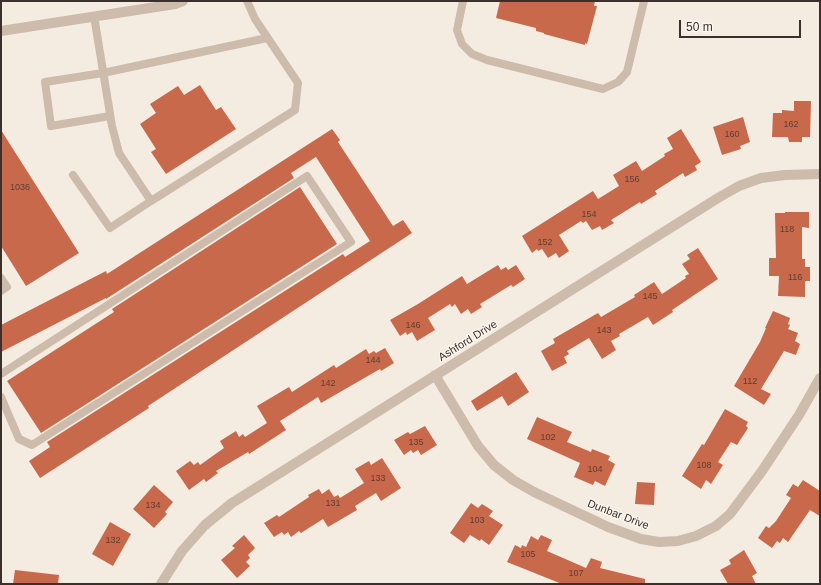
<!DOCTYPE html>
<style>
body{margin:0}
#map{position:relative;width:821px;height:585px;overflow:hidden;background:#f4ebe1;font-family:Arial,sans-serif}
canvas{display:block}
.frame{position:absolute;inset:0;border:2px solid #3b302b;pointer-events:none}
.scale{position:absolute;left:679px;top:20px;width:122px;height:18px;box-sizing:border-box;border:2px solid #3b302b;border-top:0;padding-left:5px;font-size:12px;line-height:14px;white-space:nowrap;color:#3b302b;-webkit-text-stroke:3px #fbf5ee;paint-order:stroke}
</style>
<div id="map">
<canvas width="821" height="585"></canvas>
<div class="frame"></div>
<div class="scale">50 m</div>
</div>
<script>
const ctx = document.querySelector('canvas').getContext('2d');
ctx.lineJoin = 'round';
function fillPath(path, color) { ctx.fillStyle = color; ctx.fill(path, 'evenodd'); }
const poly = rows => new Path2D(rows.map(r => 'M' + r).join(''));
function stroke(path, color, width, dash) { ctx.strokeStyle = color; ctx.lineWidth = width; ctx.lineCap = dash ? 'butt' : 'round'; ctx.setLineDash(dash || []); ctx.stroke(path); }
function drawText(font, color, halo, rows, align = 'center') {
  ctx.font = font + ' Arial,sans-serif'; ctx.lineWidth = 3; ctx.setLineDash([]); ctx.textBaseline = 'middle'; ctx.strokeStyle = halo; ctx.fillStyle = color; for (const [text, x, y, turn = 0] of rows) {
    ctx.save(); ctx.translate(x, y); ctx.rotate((+turn || 0) * Math.PI / 180); ctx.textAlign = isNaN(turn) ? turn : align; if (halo) ctx.strokeText(text, 0, 0); ctx.fillText(text, 0, 0); ctx.restore();
  }
}
fillPath(poly([
 [500,1,595,1,594,6,597,6,587,44,585,43,585,45,544,34,544,33,536,31,536,28,496,18],
 [200,85,216,110,221,107,236,129,166,174,151,152,156,149,140,124,156,113,150,104,178,86,184,95],
 [794,101,811,101,810,137,802,137,802,142,789,142,788,137,772,137,773,113,782,113,782,110,794,111],
 [743,117,750,142,740,146,741,149,722,155,713,127],
 [332,129,340,140,338,142,393,226,403,220,412,233,148,406,149,408,40,478,29,461,50,447,47,442,343,254,345,257,370,241,316,157,291,173,294,178,106,299,106,298,1,352,1,325,106,271,107,274],
 [681,129,701,162,695,166,697,170,685,177,683,173,655,191,657,194,641,204,640,202,611,220,614,223,602,230,600,226,592,230,586,221,583,223,581,221,559,235,569,251,559,258,556,253,548,258,542,249,538,251,537,249,532,253,522,236,593,191,598,199,619,186,613,175,636,161,642,171,665,156,664,154,673,149,667,138],
 [1,130,79,253,26,286,1,246],
 [300,187,337,244,41,433,7,381,114,312,112,309],
 [785,212,809,212,809,228,802,227,802,259,805,259,805,267,810,267,810,281,805,281,805,297,778,296,779,276,769,276,769,258,776,258,775,213,785,213],
 [698,248,718,279,672,310,673,312,653,325,648,317,619,334,620,336,611,341,616,350,602,359,589,338,567,351,569,354,564,357,567,363,552,371,541,351,555,343,553,339,598,313,601,317,635,297,634,295,654,282,662,294,686,278,685,276,689,274,682,264,690,259,687,255],
 [498,265,501,270,506,267,508,270,516,265,525,279,513,287,511,285,480,304,482,307,471,314,468,309,461,314,455,304,452,307,450,304,428,318,435,330,417,341,412,332,407,335,406,332,400,336,390,320,418,304,462,276,467,284],
 [773,311,790,318,788,324,790,325,788,329,798,333,795,341,800,344,796,355,784,351,761,389,771,394,764,405,734,386,760,342,766,328,765,328],
 [385,348,394,363,381,371,380,369,321,403,318,397,280,421,286,430,249,454,248,452,216,471,218,473,206,482,204,479,189,490,176,471,190,461,194,465,198,462,200,465,224,448,220,441,236,431,239,437,243,434,245,437,267,423,257,406,289,387,292,392,334,365,336,368,366,349,369,354,374,351,376,353],
 [516,372,529,392,508,406,502,396,477,411,471,401],
 [725,409,748,422,746,426,748,428,737,445,731,442,718,462,723,465,711,484,706,480,701,489,682,476,702,444,704,445],
 [537,417,572,432,567,442,591,452,592,449,610,456,608,460,615,464,605,486,595,481,593,485,574,477,580,463,527,439],
 [425,426,437,445,421,455,418,450,413,453,411,450,404,455,394,440,408,432,410,434],
 [382,458,401,488,381,501,376,493,355,506,357,510,328,527,323,519,301,533,299,531,291,537,288,532,284,535,282,532,274,537,264,523,277,515,279,517,309,497,308,495,319,489,322,494,329,489,334,497,338,495,340,498,364,483,355,469,369,461,371,465],
 [803,480,820,491,820,516,810,510,788,542,783,538,780,543,777,541,772,548,758,538,766,526,769,528,776,521,791,498,786,495,793,484,798,487],
 [637,482,655,483,654,505,635,504],
 [154,485,173,502,165,512,167,514,154,528,133,509],
 [471,503,478,508,482,504,493,511,489,516,503,525,489,545,481,539,480,541,470,535,464,543,450,533],
 [110,522,131,534,113,566,92,554],
 [244,535,255,548,248,555,250,558,246,562,250,566,237,578,221,560,235,548,232,546],
 [541,535,552,540,547,551,586,568,591,558,602,562,600,568,645,579,645,584,562,584,507,562,515,545,521,548,522,545,526,547,531,536,538,540],
 [744,550,757,573,752,576,756,584,728,584,720,570,731,564,729,560],
 [15,570,59,575,58,584,13,584]
]), '#c8694b');
stroke(poly([
 [463,1,457,30,462,44,472,54,487,60,603,89,618,82,627,72,644,1],
 [94,16,112,126,119,153,151,201,295,110,298,83,255,19,247,1],
 [110,116,51,126,45,82,103,73,267,38],
 [73,175,110,228,151,201],
 [1,278,7,287,1,291],
 [1,374,307,176,351,242,32,445,19,439,1,397]
]), '#cdbbac', 8);
stroke(poly([
 [1,31,175,4,183,1],
 [435,375,478,446,494,465,513,480,534,492,608,527,641,539,659,542,678,541,696,536,716,526,730,514,762,471,799,415,820,378],
 [161,584,182,551,205,525,232,503,718,198,739,186,761,178,785,175,820,174]
]), '#cdbbac', 10);
drawText('9px', '#5e3e33', null, [
 ["162",791,125],
 ["160",732,135],
 ["156",632,180],
 ["1036",20,188],
 ["154",589,215],
 ["118",787,230],
 ["152",545,243],
 ["116",795,278],
 ["145",650,297],
 ["146",413,326],
 ["143",604,331],
 ["144",373,361],
 ["112",750,382],
 ["142",328,384],
 ["102",548,438],
 ["135",416,443],
 ["108",704,466],
 ["104",595,470],
 ["133",378,479],
 ["131",333,504],
 ["134",153,506],
 ["103",477,521],
 ["132",113,541],
 ["105",528,555],
 ["107",576,574]
]);
drawText('11px', '#3b302b', '#fbf5ee', [
 ["Ashford Drive",468,341,-32],
 ["Dunbar Drive",618,515,21]
]);
</script>
